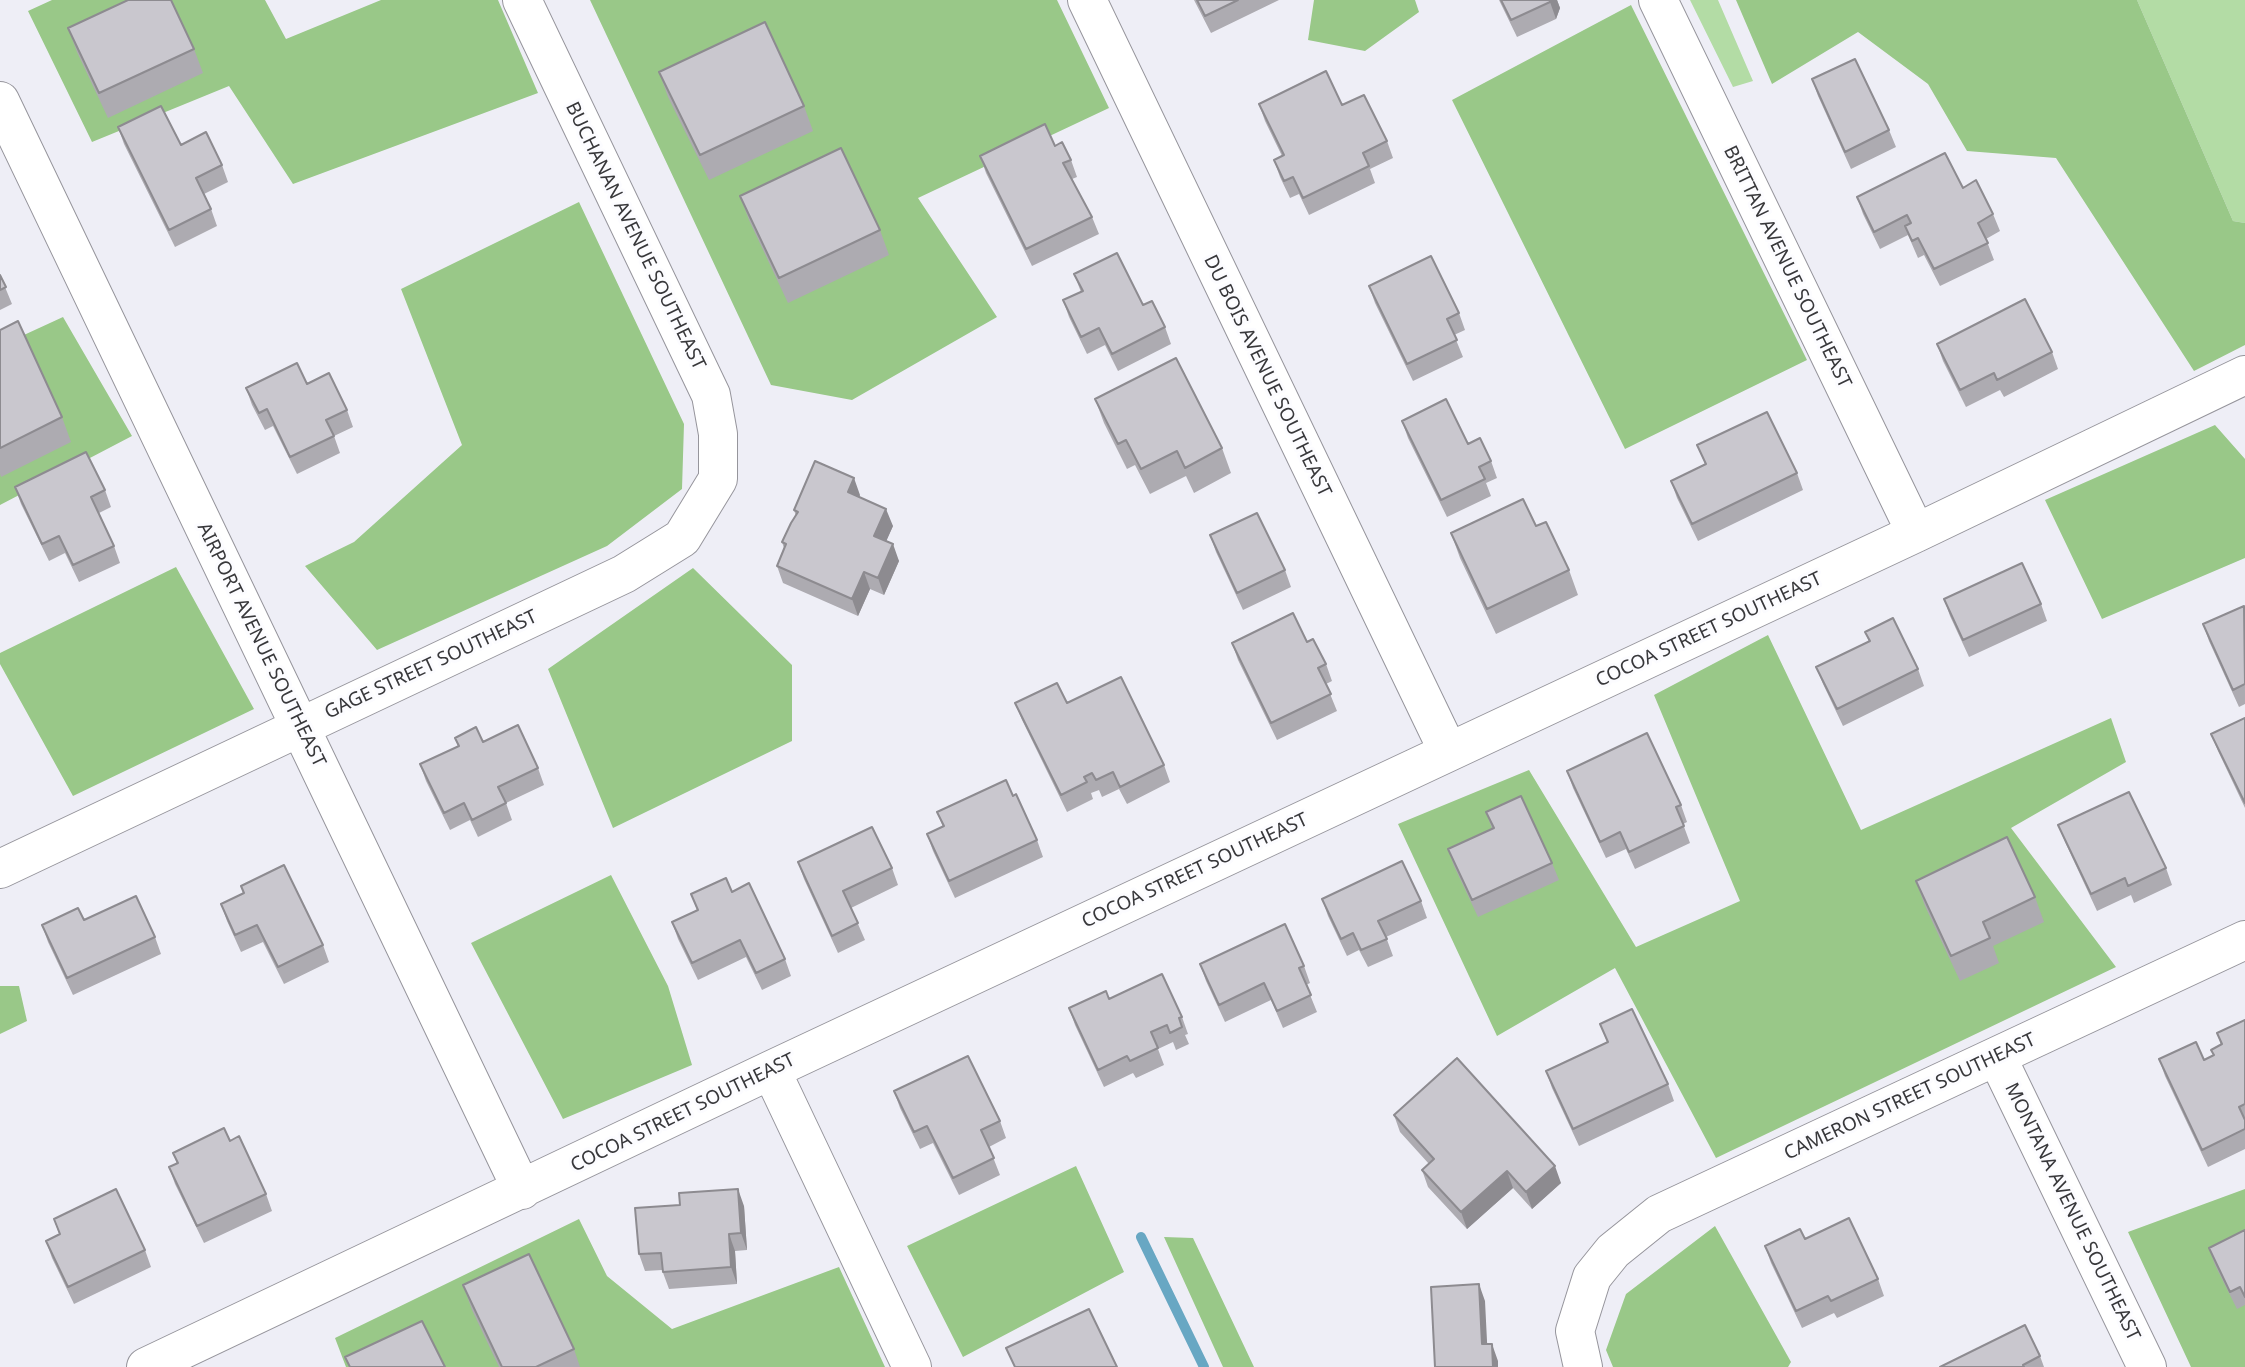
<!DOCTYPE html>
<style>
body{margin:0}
canvas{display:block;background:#eeeef6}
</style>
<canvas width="2245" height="1367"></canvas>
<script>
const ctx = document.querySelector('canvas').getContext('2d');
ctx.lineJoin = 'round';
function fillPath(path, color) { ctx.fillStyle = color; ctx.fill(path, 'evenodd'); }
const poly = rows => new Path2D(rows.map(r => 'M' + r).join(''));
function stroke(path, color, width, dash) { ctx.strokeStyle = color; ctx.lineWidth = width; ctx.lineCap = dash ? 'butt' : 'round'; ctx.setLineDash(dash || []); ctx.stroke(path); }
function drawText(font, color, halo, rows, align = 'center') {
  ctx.font = font + ' "Noto Sans",sans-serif'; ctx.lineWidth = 6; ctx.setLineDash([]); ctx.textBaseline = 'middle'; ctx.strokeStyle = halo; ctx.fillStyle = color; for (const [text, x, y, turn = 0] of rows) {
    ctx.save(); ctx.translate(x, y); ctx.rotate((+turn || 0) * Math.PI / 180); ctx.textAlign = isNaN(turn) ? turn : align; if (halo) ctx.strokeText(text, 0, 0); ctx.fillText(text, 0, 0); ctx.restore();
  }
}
fillPath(poly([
 [1690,0,1718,0,1753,81,1733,87],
 [2137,0,2245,0,2245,223,2233,221]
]), '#b3dca5');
fillPath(poly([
 [52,0,265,0,286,39,381,0,498,0,538,93,293,184,229,86,92,142,28,11],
 [590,0,1057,0,1109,108,918,198,997,317,852,400,771,385],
 [1314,0,1415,0,1419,12,1365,51,1308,40],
 [1736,0,2137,0,2233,221,2245,223,2245,345,2194,371,2056,158,1967,151,1928,84,1858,32,1772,84],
 [1631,5,1807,360,1625,449,1452,100],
 [579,202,684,424,682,489,607,546,377,650,305,566,354,542,462,445,401,289],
 [63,317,132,436,0,505,0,346],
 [2215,425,2245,459,2245,558,2102,619,2045,500],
 [176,567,254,709,73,796,0,664,0,653],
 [693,568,792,665,792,741,613,828,548,669],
 [1768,635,1861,830,2111,718,2126,762,2011,828,2116,967,1716,1158,1615,968,1497,1036,1398,824,1529,770,1636,947,1740,901,1654,695],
 [611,875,668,986,692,1065,563,1119,471,943],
 [0,986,19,986,27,1021,0,1034],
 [1076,1166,1124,1272,963,1357,907,1246],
 [2245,1189,2245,1367,2191,1367,2128,1232],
 [579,1219,607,1276,672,1329,839,1267,885,1367,346,1367,335,1338],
 [1715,1226,1791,1362,1788,1367,1613,1367,1606,1350,1626,1294],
 [1164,1237,1193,1238,1254,1367,1223,1367]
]), '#99c888');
stroke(poly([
 [1141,1237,1204,1367]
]), '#68a7c3', 10);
const minor = poly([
 [1087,0,1448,751],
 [1658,0,1916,533],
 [0,101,522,1190],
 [0,869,624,574,682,538,718,479,718,434,711,395,522,0],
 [1997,1057,2147,1367],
 [771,1070,912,1367],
 [146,1367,771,1070,1916,533,2245,375],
 [1583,1367,1575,1331,1592,1277,1613,1251,1659,1214,2245,940]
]);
stroke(minor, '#96959c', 40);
stroke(minor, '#fff', 38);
fillPath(poly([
 [1194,0,1279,0,1211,33],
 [1499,0,1557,0,1560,8,1556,19,1517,37],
 [68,28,194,49,203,73,108,118,77,52],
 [659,72,804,106,813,131,709,180,668,97],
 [1812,79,1889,130,1896,147,1851,169,1818,96],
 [1259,104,1342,105,1387,141,1393,158,1370,169,1375,183,1309,215,1299,194,1290,198,1280,177,1274,160,1282,156,1265,121],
 [118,127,181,145,222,165,228,182,204,194,211,209,217,226,175,247,124,144],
 [1055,146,1071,160,1077,177,1072,179,1092,217,1099,234,1032,266,986,173,980,156],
 [1963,188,1993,214,2000,231,1986,239,1994,260,1940,286,1924,255,1918,258,1908,235,1880,249,1863,214,1857,197],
 [740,196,880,230,889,255,788,303,749,220],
 [1074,274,1143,305,1165,327,1171,344,1118,371,1105,345,1087,354,1069,317,1063,300,1081,292],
 [0,275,12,304,0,310],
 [1369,286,1459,313,1465,330,1454,335,1463,357,1413,381,1375,303],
 [0,330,62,417,71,442,1,477,0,474],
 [1937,344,2052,352,2058,369,2004,397,2000,390,1966,407,1943,361],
 [307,384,347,410,353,427,334,436,340,453,297,474,273,426,265,430,252,405,246,388],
 [1095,399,1222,448,1231,473,1194,493,1186,476,1150,494,1135,465,1127,469,1104,423],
 [1402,421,1468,444,1491,461,1497,478,1486,483,1491,496,1447,517,1408,438],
 [1697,445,1797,473,1803,490,1698,541,1677,498,1671,481,1705,464],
 [15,487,105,490,111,507,99,513,114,546,120,563,79,582,65,553,49,561,21,504],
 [860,495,859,497,893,526,886,541,899,561,884,595,870,589,858,616,783,583,777,566,784,548,782,542,796,516,794,510],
 [1451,533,1569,570,1578,595,1496,634,1460,558],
 [1210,535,1285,570,1291,587,1243,610,1216,552],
 [1944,599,2041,604,2047,621,1969,657,1950,616],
 [2245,607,2245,704,2239,707,2209,641,2203,624],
 [1865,632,1918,669,1924,686,1843,726,1823,684,1816,667,1869,642],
 [1307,642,1326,664,1332,681,1326,684,1337,711,1277,740,1238,660,1232,643],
 [1015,703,1067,703,1164,765,1170,782,1127,804,1119,789,1102,797,1099,790,1091,793,1093,799,1067,812,1022,720],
 [2245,718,2245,808,2218,751,2211,734],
 [455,738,483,742,538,768,544,785,506,803,512,820,478,837,470,820,450,830,426,781,420,764,458,746],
 [1567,771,1681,805,1687,822,1683,824,1690,843,1635,869,1626,849,1606,858,1573,788],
 [1013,796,1037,840,1043,857,955,898,933,851,927,834,943,827,937,812],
 [1486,812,1552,863,1559,880,1478,917,1454,866,1448,849,1492,829],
 [2058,825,2166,868,2172,885,2134,903,2131,895,2097,911,2065,842],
 [798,862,892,868,898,885,851,908,865,940,838,953,804,879],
 [1916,881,2035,897,2044,922,1993,946,1999,963,1960,981,1925,906],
 [241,886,323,945,329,962,284,984,263,942,241,952,227,921,221,904,243,893],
 [732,892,785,959,791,976,762,990,746,957,698,980,678,939,672,922,697,910,691,894],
 [1322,899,1421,901,1427,918,1386,937,1393,956,1368,967,1359,950,1347,956,1328,916],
 [84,920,155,937,161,954,73,995,48,942,42,925],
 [1200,964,1304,966,1310,983,1306,985,1317,1012,1283,1028,1271,1000,1225,1022,1206,981],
 [1109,999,1182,1017,1188,1034,1185,1035,1189,1044,1176,1050,1173,1042,1158,1049,1164,1065,1136,1078,1133,1073,1104,1087,1075,1025,1069,1008],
 [2245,1020,2245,1149,2208,1167,2165,1076,2159,1059,2204,1060,2213,1055,2211,1050,2221,1045,2217,1033],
 [1600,1024,1668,1084,1674,1101,1579,1146,1552,1088,1546,1071,1607,1042],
 [894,1091,1000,1121,1006,1138,989,1147,1000,1175,959,1195,933,1143,920,1149,900,1108],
 [1394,1115,1561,1183,1532,1209,1513,1188,1467,1229,1428,1187,1422,1170,1429,1164,1400,1132],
 [230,1141,266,1194,272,1211,204,1243,175,1184,169,1167,177,1164,173,1153],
 [744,1206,747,1250,735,1251,737,1284,669,1289,662,1270,645,1271,639,1254],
 [54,1219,145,1250,151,1267,74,1304,52,1258,46,1241,59,1234],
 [2245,1230,2245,1305,2237,1309,2215,1265,2209,1248],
 [1805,1239,1878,1279,1884,1296,1837,1318,1834,1313,1802,1328,1771,1263,1765,1246],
 [463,1285,574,1349,580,1367,499,1367,472,1310],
 [2040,1356,2044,1367,1940,1367]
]), '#adabb1');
fillPath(poly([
 [1550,0,1557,0,1560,8,1556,19,1550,2],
 [854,478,860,495,854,509,848,492],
 [886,509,893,526,881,553,874,536],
 [893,544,899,561,884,595,878,578],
 [864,572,870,589,858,616,852,599],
 [1555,1166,1561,1183,1532,1209,1526,1192],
 [1507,1171,1513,1188,1467,1229,1461,1212],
 [738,1189,744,1206,747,1250,741,1233],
 [729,1234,735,1251,737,1284,731,1267],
 [1479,1284,1485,1301,1488,1361,1482,1344],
 [1492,1344,1498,1361,1498,1367,1493,1367]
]), '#8d8b90');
const building = poly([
 [128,0,171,0,194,49,99,93,68,28,128,0],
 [1197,0,1238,0,1205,16,1197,0],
 [1501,0,1550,0,1550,2,1511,20,1501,0],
 [765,22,804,106,700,155,659,72,765,22],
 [1855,59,1889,130,1845,152,1812,79,1855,59],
 [1326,71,1342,105,1364,95,1387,141,1363,153,1369,166,1303,198,1293,177,1284,181,1274,160,1284,155,1259,104,1326,71],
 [161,106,181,145,206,132,222,165,196,178,211,209,169,230,118,127,161,106],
 [1045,124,1055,146,1062,142,1071,160,1063,163,1092,217,1026,249,980,156,1045,124],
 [841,148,880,230,779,278,740,196,841,148],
 [1945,153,1963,188,1976,180,1993,214,1978,223,1988,243,1934,269,1918,238,1912,241,1905,226,1911,223,1907,215,1874,232,1857,197,1945,153],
 [1117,253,1143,305,1152,301,1165,327,1112,354,1099,328,1081,337,1063,300,1083,291,1074,274,1117,253],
 [1431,256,1459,313,1447,319,1457,340,1407,364,1369,286,1431,256],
 [0,275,6,287,0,290,0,275],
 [2025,299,2052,352,1997,380,1994,373,1960,390,1937,344,2025,299],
 [18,321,62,417,0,448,0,330,18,321],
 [1176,358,1222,448,1185,468,1177,451,1141,469,1126,440,1118,444,1095,399,1176,358],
 [297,363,307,384,329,373,347,410,326,420,334,436,290,457,267,409,259,413,246,388,297,363],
 [1446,399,1468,444,1480,438,1491,461,1479,467,1485,479,1441,500,1402,421,1446,399],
 [1767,412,1797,473,1692,524,1671,481,1706,464,1697,445,1767,412],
 [86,452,105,490,91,497,114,546,73,565,59,536,42,544,15,487,86,452],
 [815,461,854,478,848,492,886,509,874,536,893,544,878,578,864,572,852,599,777,566,786,544,782,542,791,523,798,512,794,510,815,461],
 [1523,499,1536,526,1546,522,1569,570,1487,609,1451,533,1523,499],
 [1257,513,1285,570,1237,593,1210,535,1257,513],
 [2022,563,2041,604,1963,640,1944,599,2022,563],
 [2244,606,2245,684,2233,690,2203,624,2244,606],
 [1293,613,1307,642,1313,639,1326,664,1318,668,1331,694,1271,723,1232,643,1293,613],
 [1893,618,1918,669,1837,709,1816,667,1870,641,1865,632,1893,618],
 [1121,677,1164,765,1120,787,1113,772,1096,780,1092,773,1084,777,1087,782,1061,795,1015,703,1057,683,1067,703,1121,677],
 [2245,718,2245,803,2211,734,2245,718],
 [518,725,538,768,498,787,506,803,472,820,464,803,444,813,420,764,459,746,455,738,476,727,483,742,518,725],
 [1647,733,1681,805,1676,807,1684,826,1629,852,1620,832,1600,842,1567,771,1647,733],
 [1006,780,1013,796,1016,794,1037,840,949,881,927,834,944,826,937,812,1006,780],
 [2129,792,2166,868,2128,886,2125,878,2091,894,2058,825,2129,792],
 [1521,796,1552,863,1472,900,1448,849,1494,828,1486,812,1521,796],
 [872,827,892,868,843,891,858,923,832,936,798,862,872,827],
 [2007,837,2035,897,1983,922,1990,938,1951,956,1916,881,2007,837],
 [1402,861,1421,901,1378,921,1387,939,1361,950,1353,933,1341,939,1322,899,1402,861],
 [284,865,323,945,278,967,257,925,235,935,221,904,244,893,241,886,284,865],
 [726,878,732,892,749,883,785,959,756,973,740,940,692,963,672,922,698,910,691,894,726,878],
 [136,896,155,937,67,978,42,925,78,908,84,920,136,896],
 [1285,924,1304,966,1299,968,1311,995,1277,1011,1264,983,1219,1005,1200,964,1285,924],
 [1162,974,1182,1017,1179,1018,1182,1027,1170,1033,1167,1025,1151,1032,1158,1048,1130,1061,1127,1056,1098,1070,1069,1008,1106,991,1109,999,1162,974],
 [1632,1009,1668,1084,1573,1129,1546,1071,1608,1042,1600,1024,1632,1009],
 [2245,1020,2245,1104,2239,1107,2245,1120,2245,1129,2202,1150,2159,1059,2196,1042,2204,1060,2214,1055,2211,1050,2222,1044,2217,1033,2245,1020],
 [968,1056,1000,1121,981,1130,994,1158,953,1178,927,1126,914,1132,894,1091,968,1056],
 [1457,1058,1555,1166,1526,1192,1507,1171,1461,1212,1422,1170,1434,1159,1394,1115,1457,1058],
 [224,1128,230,1141,239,1136,266,1194,197,1226,169,1167,178,1163,173,1153,224,1128],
 [116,1189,145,1250,68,1287,46,1241,60,1234,54,1219,116,1189],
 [738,1189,741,1233,729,1234,731,1267,663,1272,661,1253,639,1254,635,1208,680,1205,679,1193,738,1189],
 [1849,1218,1878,1279,1831,1301,1828,1296,1796,1311,1765,1246,1800,1229,1805,1239,1849,1218],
 [2245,1230,2245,1297,2240,1287,2230,1292,2209,1248,2245,1230],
 [529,1254,574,1349,536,1367,502,1367,463,1285,529,1254],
 [1479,1284,1482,1344,1492,1344,1493,1367,1435,1367,1431,1287,1479,1284],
 [1089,1309,1117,1367,1015,1367,1006,1348,1089,1309],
 [422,1321,445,1367,350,1367,345,1357,422,1321],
 [2025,1325,2040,1356,2023,1365,2024,1367,1940,1367,2025,1325]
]);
fillPath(building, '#c9c7ce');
stroke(building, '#8d8b90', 2);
drawText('19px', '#38383b', '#fcfcff', [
 ["BUCHANAN AVENUE SOUTHEAST",635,236,64],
 ["BRITTAN AVENUE SOUTHEAST",1787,267,64],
 ["DU BOIS AVENUE SOUTHEAST",1267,376,64],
 ["COCOA STREET SOUTHEAST",1709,630,-25],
 ["AIRPORT AVENUE SOUTHEAST",261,645,64],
 ["GAGE STREET SOUTHEAST",431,665,-25],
 ["COCOA STREET SOUTHEAST",1195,871,-25],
 ["CAMERON STREET SOUTHEAST",1910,1097,-25],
 ["COCOA STREET SOUTHEAST",683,1113,-26],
 ["MONTANA AVENUE SOUTHEAST",2072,1212,64]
]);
</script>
